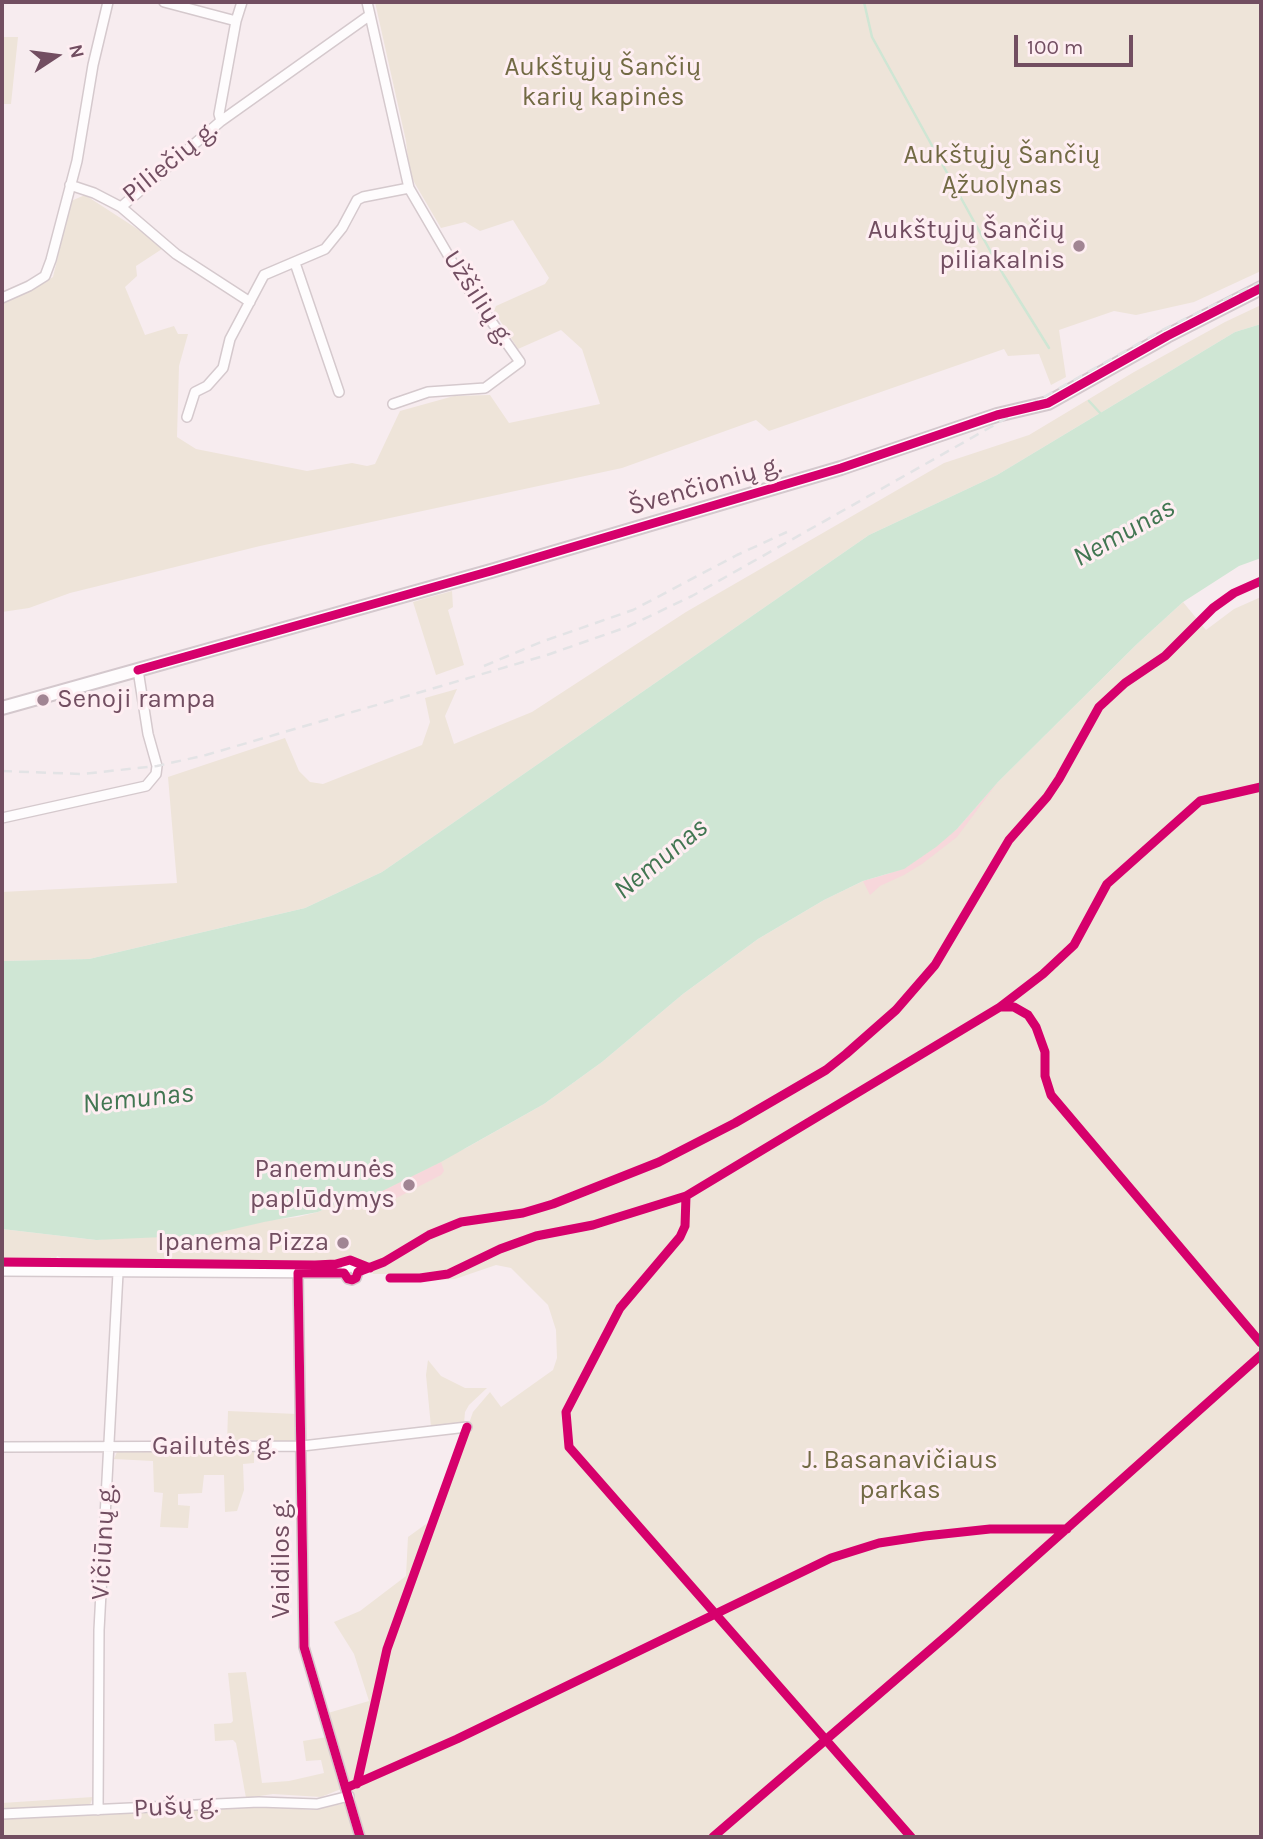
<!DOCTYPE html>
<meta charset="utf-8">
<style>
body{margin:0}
#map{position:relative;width:1263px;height:1839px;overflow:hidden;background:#f7ecef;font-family:Karla,sans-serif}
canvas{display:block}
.frame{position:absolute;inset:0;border:4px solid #724e61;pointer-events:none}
.north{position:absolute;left:21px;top:21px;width:70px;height:70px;-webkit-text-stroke:5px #feeef2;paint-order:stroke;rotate:77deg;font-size:19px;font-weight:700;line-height:28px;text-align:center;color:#724e61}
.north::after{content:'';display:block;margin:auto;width:24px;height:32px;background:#724e61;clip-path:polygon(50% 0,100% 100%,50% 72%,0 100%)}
.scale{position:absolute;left:1014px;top:35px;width:119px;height:32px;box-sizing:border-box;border:4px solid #724e61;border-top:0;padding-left:9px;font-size:21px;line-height:24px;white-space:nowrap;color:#724e61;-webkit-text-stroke:5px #feeef2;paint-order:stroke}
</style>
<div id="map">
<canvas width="1263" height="1839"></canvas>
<div class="frame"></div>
<div class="north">N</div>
<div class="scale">100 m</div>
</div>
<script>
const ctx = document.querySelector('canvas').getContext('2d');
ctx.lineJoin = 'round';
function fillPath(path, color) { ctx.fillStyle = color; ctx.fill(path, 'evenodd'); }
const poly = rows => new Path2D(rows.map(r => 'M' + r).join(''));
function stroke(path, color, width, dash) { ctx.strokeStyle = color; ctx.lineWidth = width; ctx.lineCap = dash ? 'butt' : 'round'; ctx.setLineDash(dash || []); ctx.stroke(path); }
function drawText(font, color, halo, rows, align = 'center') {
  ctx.font = font + ' Karla,sans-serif'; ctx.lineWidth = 6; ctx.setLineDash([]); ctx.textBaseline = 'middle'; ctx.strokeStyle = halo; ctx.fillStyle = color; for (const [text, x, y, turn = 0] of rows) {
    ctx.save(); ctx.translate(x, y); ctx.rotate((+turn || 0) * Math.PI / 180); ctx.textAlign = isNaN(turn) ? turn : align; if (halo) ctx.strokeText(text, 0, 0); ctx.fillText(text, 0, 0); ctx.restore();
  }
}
fillPath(poly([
 [375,2,1261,2,1261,271,1194,302,1136,315,1114,311,1059,330,1066,377,1051,385,1039,354,1008,356,1004,349,769,431,756,420,622,468,260,546,70,593,29,608,2,612,2,303,37,287,53,277,71,201,85,195,156,241,162,249,136,266,137,276,125,287,145,335,174,326,178,334,188,334,179,366,177,437,196,449,307,471,352,463,367,466,375,464,400,411,454,396,490,395,509,423,600,404,582,349,561,330,518,349,494,311,496,306,545,284,549,278,513,220,480,231,465,222,441,228,414,182,409,169,406,141],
 [2,37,18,37,11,104,2,104],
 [1261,305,1261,324,1235,332,997,475,869,535,382,872,305,908,89,959,2,961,2,892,177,883,168,777,285,738,299,771,310,782,323,784,422,745,430,722,425,698,457,689,445,716,454,744,532,712,686,612,944,463,1029,435,1134,372,1225,322],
 [452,591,453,607,448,610,464,665,436,675,413,602],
 [1261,597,1261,1837,2,1837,2,1818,260,1805,312,1810,356,1801,328,1713,369,1701,354,1654,334,1622,360,1611,406,1576,408,1537,426,1524,434,1522,473,1412,490,1392,501,1407,553,1370,557,1358,556,1330,548,1305,511,1268,496,1265,455,1279,411,1282,392,1274,373,1274,369,1265,352,1257,333,1262,332,1268,126,1268,125,1260,67,1261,57,1256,53,1268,2,1267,2,1229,96,1240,298,1217,318,1212,342,1201,356,1199,466,1148,544,1104,602,1062,683,994,758,939,824,900,863,881,886,876,957,829,998,782,1137,644,1183,602,1206,630,1234,609],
 [428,1360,441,1376,465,1388,487,1388,469,1405,465,1412,464,1424,431,1427,426,1375],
 [228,1411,297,1414,298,1443,227,1444],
 [254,1451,254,1463,243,1464,244,1490,237,1511,225,1512,224,1475,204,1475,202,1493,178,1494,178,1505,190,1506,188,1528,160,1527,163,1493,154,1492,153,1461,114,1459,117,1452],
 [246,1672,262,1783,289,1781,324,1773,321,1760,306,1761,303,1741,327,1737,341,1789,321,1797,273,1794,246,1798,236,1743,233,1740,215,1741,214,1724,231,1723,233,1721,228,1673],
 [93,1797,89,1807,2,1811,2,1803]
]), '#eee4d9');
fillPath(poly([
 [998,782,957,837,922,864,904,875,880,886,870,895,863,881,904,869,936,847,957,829],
 [441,1162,444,1171,441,1175,379,1207,374,1209,362,1201]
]), '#f7d7db');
fillPath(poly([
 [1261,324,1261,558,1239,566,1183,602,1137,644,998,782,957,829,936,847,904,869,863,881,824,900,758,939,683,994,602,1062,544,1104,441,1162,362,1201,342,1201,318,1212,264,1222,208,1235,96,1240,2,1229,2,961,89,959,305,908,382,872,869,535,997,475,1235,332]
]), '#cfe6d4');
stroke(poly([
 [864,2,872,37,1003,274,1049,348],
 [1089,401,1101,414]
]), '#cfe6d4', 2.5);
const street = poly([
 [164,2,236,21],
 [370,15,409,188,465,284,520,362,485,388,428,392,393,404],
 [221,121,219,114,236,21,242,2],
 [70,185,94,193,121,207,176,254,250,302],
 [121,207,221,121,370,15,367,2],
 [295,263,339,392],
 [2,298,29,286,45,276,51,260,77,161,93,65,108,2],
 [187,417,195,392,207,386,223,368,230,339,264,275,325,249,342,228,357,200,363,197,409,188],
 [2,818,146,786,156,774,157,766,148,734,138,670],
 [2,1271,344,1273,348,1279,352,1280,356,1278,358,1272,352,1266,346,1269,344,1273],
 [298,1273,304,1647,360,1837],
 [2,1447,302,1446,467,1427],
 [98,1810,99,1630,118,1273],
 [2,1814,259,1802,317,1804,349,1796]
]);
const secondary = poly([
 [2,708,491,571,841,468,997,415,1048,403,1167,336,1261,288]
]);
stroke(street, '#d5c9cd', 12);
stroke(secondary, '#d4c8cd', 16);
stroke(street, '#fefcfd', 9);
stroke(secondary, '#fefcfd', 12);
stroke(poly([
 [484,666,541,642,633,610,737,555,787,532],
 [2,771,82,774,157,766,206,755,547,655,627,627,692,596,1164,329,1261,282]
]), '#e3e3e5', 2.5, [10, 7]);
stroke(poly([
 [138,670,491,571,841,468,997,415,1048,403,1167,336,1261,288],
 [1000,1007,1014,1007,1028,1015,1036,1027,1045,1052,1045,1076,1051,1095,1261,1343],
 [686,1196,685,1226,680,1237,620,1308,566,1412,569,1447,911,1837],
 [2,1262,315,1265,336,1264,350,1260,370,1268],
 [358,1272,384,1262,429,1235,461,1222,523,1213,553,1204,659,1162,735,1123,826,1070,846,1054,896,1010,935,965,1009,840,1047,797,1059,779,1099,707,1125,683,1165,656,1213,608,1234,593,1261,581],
 [358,1272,356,1278,352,1280,348,1279,344,1273,298,1273,304,1647,360,1837],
 [390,1278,420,1278,448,1274,500,1249,536,1236,593,1225,686,1196,1000,1007,1043,974,1074,945,1107,884,1200,801,1261,787],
 [357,1784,387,1649,467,1427],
 [346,1788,457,1739,831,1558,879,1543,925,1536,990,1529,1067,1529],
 [713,1837,952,1631,1261,1355]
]), '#d6006c', 9);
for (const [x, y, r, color] of [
 [1079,246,7,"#a18593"],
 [43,700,7,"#a18593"],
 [409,1185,7,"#a18593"],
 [343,1243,7,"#a18593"]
]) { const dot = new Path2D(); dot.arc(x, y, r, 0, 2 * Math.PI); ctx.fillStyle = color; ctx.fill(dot); stroke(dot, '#feeef2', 2.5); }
drawText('26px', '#726a44', '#feeef2', [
 ["Aukštųjų Šančių",603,68],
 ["karių kapinės",603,98],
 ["Aukštųjų Šančių",1002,156],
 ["Ąžuolynas",1002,186],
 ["J. Basanavičiaus",900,1461],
 ["parkas",900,1491]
]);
drawText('26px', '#724e61', '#feeef2', [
 ["Piliečių g.",170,162,-39],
 ["Užšilių g.",478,298,57],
 ["Švenčionių g.",705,486,-16],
 ["Gailutės g.",214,1447],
 ["Vičiūnų g.",104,1542,-87],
 ["Vaidilos g.",282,1559,-90],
 ["Pušų g.",176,1807,-3]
]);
drawText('26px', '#724e61', '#feeef2', [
 ["Aukštųjų Šančių",1065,231],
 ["piliakalnis",1065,261],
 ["Senoji rampa",57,700,"left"],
 ["Panemunės",395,1170],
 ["paplūdymys",395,1200],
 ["Ipanema Pizza",329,1243]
], 'right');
drawText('italic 28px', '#427652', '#feeef2', [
 ["Nemunas",1124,533,-29],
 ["Nemunas",661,859,-39],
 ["Nemunas",138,1099,-6]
]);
</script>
